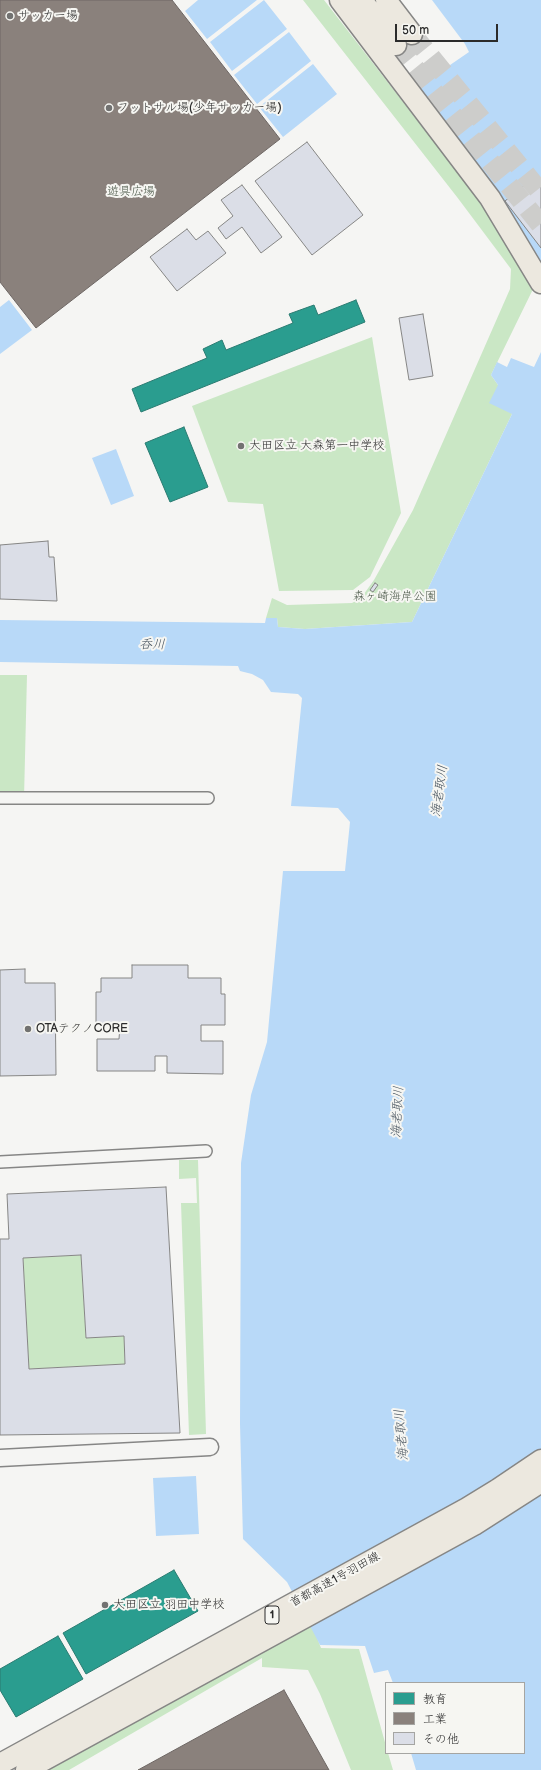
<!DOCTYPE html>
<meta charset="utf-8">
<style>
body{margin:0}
#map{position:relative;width:541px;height:1770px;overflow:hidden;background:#f5f5f3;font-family:"Balsamiq Sans","Klee One",sans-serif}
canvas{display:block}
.legend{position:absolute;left:385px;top:1682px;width:140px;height:72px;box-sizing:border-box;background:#f6f6f2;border:1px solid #a5a5a2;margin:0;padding:5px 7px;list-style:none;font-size:12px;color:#2b2b2b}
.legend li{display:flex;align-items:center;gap:8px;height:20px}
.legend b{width:20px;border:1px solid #a5a5a2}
.scale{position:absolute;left:395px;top:24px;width:103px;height:18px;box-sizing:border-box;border:2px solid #2b2b2b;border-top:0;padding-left:5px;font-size:12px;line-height:14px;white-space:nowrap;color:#2b2b2b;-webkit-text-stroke:3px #f6f6f2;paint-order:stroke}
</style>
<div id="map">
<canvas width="541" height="1770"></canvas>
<ul class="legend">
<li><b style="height:11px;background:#2a9d8f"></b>教育</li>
<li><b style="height:11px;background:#8a817c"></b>工業</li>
<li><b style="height:11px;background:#dbdee7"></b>その他</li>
</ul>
<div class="scale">50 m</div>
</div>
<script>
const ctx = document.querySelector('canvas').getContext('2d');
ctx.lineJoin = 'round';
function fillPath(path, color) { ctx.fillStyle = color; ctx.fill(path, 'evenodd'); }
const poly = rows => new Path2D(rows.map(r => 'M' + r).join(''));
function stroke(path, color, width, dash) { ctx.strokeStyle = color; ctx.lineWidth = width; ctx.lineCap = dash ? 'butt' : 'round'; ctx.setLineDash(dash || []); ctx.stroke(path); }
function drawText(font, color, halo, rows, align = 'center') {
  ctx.font = font + ' "Balsamiq Sans","Klee One",sans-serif'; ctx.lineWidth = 4; ctx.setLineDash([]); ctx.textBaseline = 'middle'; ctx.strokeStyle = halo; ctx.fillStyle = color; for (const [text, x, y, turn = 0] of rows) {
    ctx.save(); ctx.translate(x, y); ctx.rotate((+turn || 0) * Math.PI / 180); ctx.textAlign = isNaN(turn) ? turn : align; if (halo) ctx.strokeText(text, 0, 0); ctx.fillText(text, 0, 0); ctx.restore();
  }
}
fillPath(poly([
 [303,0,324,0,524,258,536,283,491,375,498,385,512,414,412,622,305,629,278,627,277,618,266,618,272,598,287,605,352,603,361,598,374,580,413,510,510,289,511,269,457,197],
 [372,337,401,513,370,577,353,590,279,591,263,504,228,502,192,406],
 [0,675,27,675,24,798,0,798],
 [179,1160,198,1160,206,1434,189,1435,181,1203,197,1203,196,1178,179,1179],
 [81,1255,86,1338,124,1336,125,1364,29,1369,23,1258],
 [308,1614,321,1648,359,1649,386,1746,386,1753,388,1753,393,1770,351,1770,320,1694,308,1670,262,1667,262,1658,69,1770,27,1770]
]), '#cae7c5');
fillPath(poly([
 [198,0,257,0,207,39,185,11],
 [264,0,287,29,232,71,210,42],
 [432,0,541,0,541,267,418,87,469,52,465,44],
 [289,32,311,61,257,104,234,75],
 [313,64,337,94,283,137,259,107],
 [9,300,32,330,0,354,0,307],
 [541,352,541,1770,416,1770,411,1753,524,1753,524,1683,393,1683,388,1670,374,1673,365,1646,320,1645,287,1582,243,1539,240,1424,241,1163,251,1095,267,1042,283,871,345,871,350,822,338,808,291,806,302,698,298,694,271,692,263,680,252,674,240,671,238,666,0,662,0,620,265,623,266,618,277,618,278,627,305,629,412,622,512,414,489,403,498,385,491,375,497,362,507,367,511,358,534,367],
 [116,449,134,496,111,505,92,458],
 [196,1476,199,1534,156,1536,153,1478]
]), '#b8d9f8');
const schools = poly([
 [356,300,365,322,141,412,132,389,207,358,203,349,222,340,226,350,293,323,289,314,314,305,318,315,356,300],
 [184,427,208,487,170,502,145,443,184,427],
 [174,1570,198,1611,86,1674,63,1633,174,1570],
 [58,1636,83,1679,16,1717,0,1690,0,1669,58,1636]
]);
fillPath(schools, '#2a9d8f');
stroke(schools, '#2a7b71', 1);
const industry = poly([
 [0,0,172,0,280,139,36,328,0,282,0,0],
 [284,1690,329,1770,138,1770,284,1690]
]);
fillPath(industry, '#8a817c');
stroke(industry, '#6e6764', 1);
const building = poly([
 [307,142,363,215,312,255,255,181,307,142],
 [536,176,541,183,541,248,505,201,536,176],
 [242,185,282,237,261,253,242,227,226,239,218,228,233,216,221,200,242,185],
 [187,229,196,240,208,231,226,253,177,291,150,257,187,229],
 [423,314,433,376,409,380,399,318,423,314],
 [48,541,49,557,54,557,57,601,0,599,0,545,48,541],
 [375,583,378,585,373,592,370,590,375,583],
 [132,965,188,965,188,978,221,978,221,994,225,994,225,1025,201,1025,201,1041,223,1041,223,1074,167,1073,167,1056,155,1056,155,1071,97,1071,97,1039,119,1039,120,1025,96,1025,96,992,101,992,101,978,132,978,132,965],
 [25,969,25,983,55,983,56,1075,0,1076,0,970,25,969],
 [166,1187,180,1433,0,1435,0,1239,9,1239,7,1194,166,1187],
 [81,1255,86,1338,124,1336,125,1364,29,1369,23,1258,81,1255]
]);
fillPath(building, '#dbdee7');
stroke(building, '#868685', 1);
stroke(poly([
 [412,34,541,193],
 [396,45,541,225]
]), '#cdcdcb', 20, [20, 10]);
const street = poly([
 [0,798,208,798],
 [0,1162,206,1151]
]);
const secondary = poly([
 [0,1458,210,1447]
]);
const highway = poly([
 [340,0,490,198,541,283],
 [362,0,396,45],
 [386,0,412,34],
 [0,1764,467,1508,498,1489,541,1460],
 [26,1770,474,1525,541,1482]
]);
stroke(street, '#868685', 14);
stroke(secondary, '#868685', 19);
stroke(highway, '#868685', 23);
stroke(street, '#f5f5f3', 11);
stroke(secondary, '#f5f5f3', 16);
stroke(highway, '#ece8df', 20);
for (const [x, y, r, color] of [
 [10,16,4,"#727271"],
 [109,108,4,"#727271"],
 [241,446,4,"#727271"],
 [28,1029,4,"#727271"],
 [105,1605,4,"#727271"]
]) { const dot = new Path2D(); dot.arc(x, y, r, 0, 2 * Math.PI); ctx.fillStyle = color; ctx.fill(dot); stroke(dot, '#f6f6f2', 1.5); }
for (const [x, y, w] of [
 [272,1615,14]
]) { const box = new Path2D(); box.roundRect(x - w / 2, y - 9, w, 18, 3); ctx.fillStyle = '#f6f6f2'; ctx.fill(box); stroke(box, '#2b2b2b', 1); }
drawText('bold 11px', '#2b2b2b', null, [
 ["1",272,1615]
]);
drawText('12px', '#2b2b2b', '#f6f6f2', [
 ["サッカー場",18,16],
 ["フットサル場(少年サッカー場)",117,108],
 ["大田区立 大森第一中学校",249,446],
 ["OTAテクノCORE",36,1029],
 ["大田区立 羽田中学校",113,1605]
], 'left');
drawText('12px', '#4a5748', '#f6f6f2', [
 ["遊具広場",131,192],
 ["森ヶ崎海岸公園",395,597]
]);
drawText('12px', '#2b2b2b', '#f6f6f2', [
 ["首都高速1号羽田線",335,1580,-29]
]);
drawText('italic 13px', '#48545f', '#f6f6f2', [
 ["呑川",152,645,1],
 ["海老取川",440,791,-82],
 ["海老取川",398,1112,-87],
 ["海老取川",402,1435,-95]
]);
</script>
